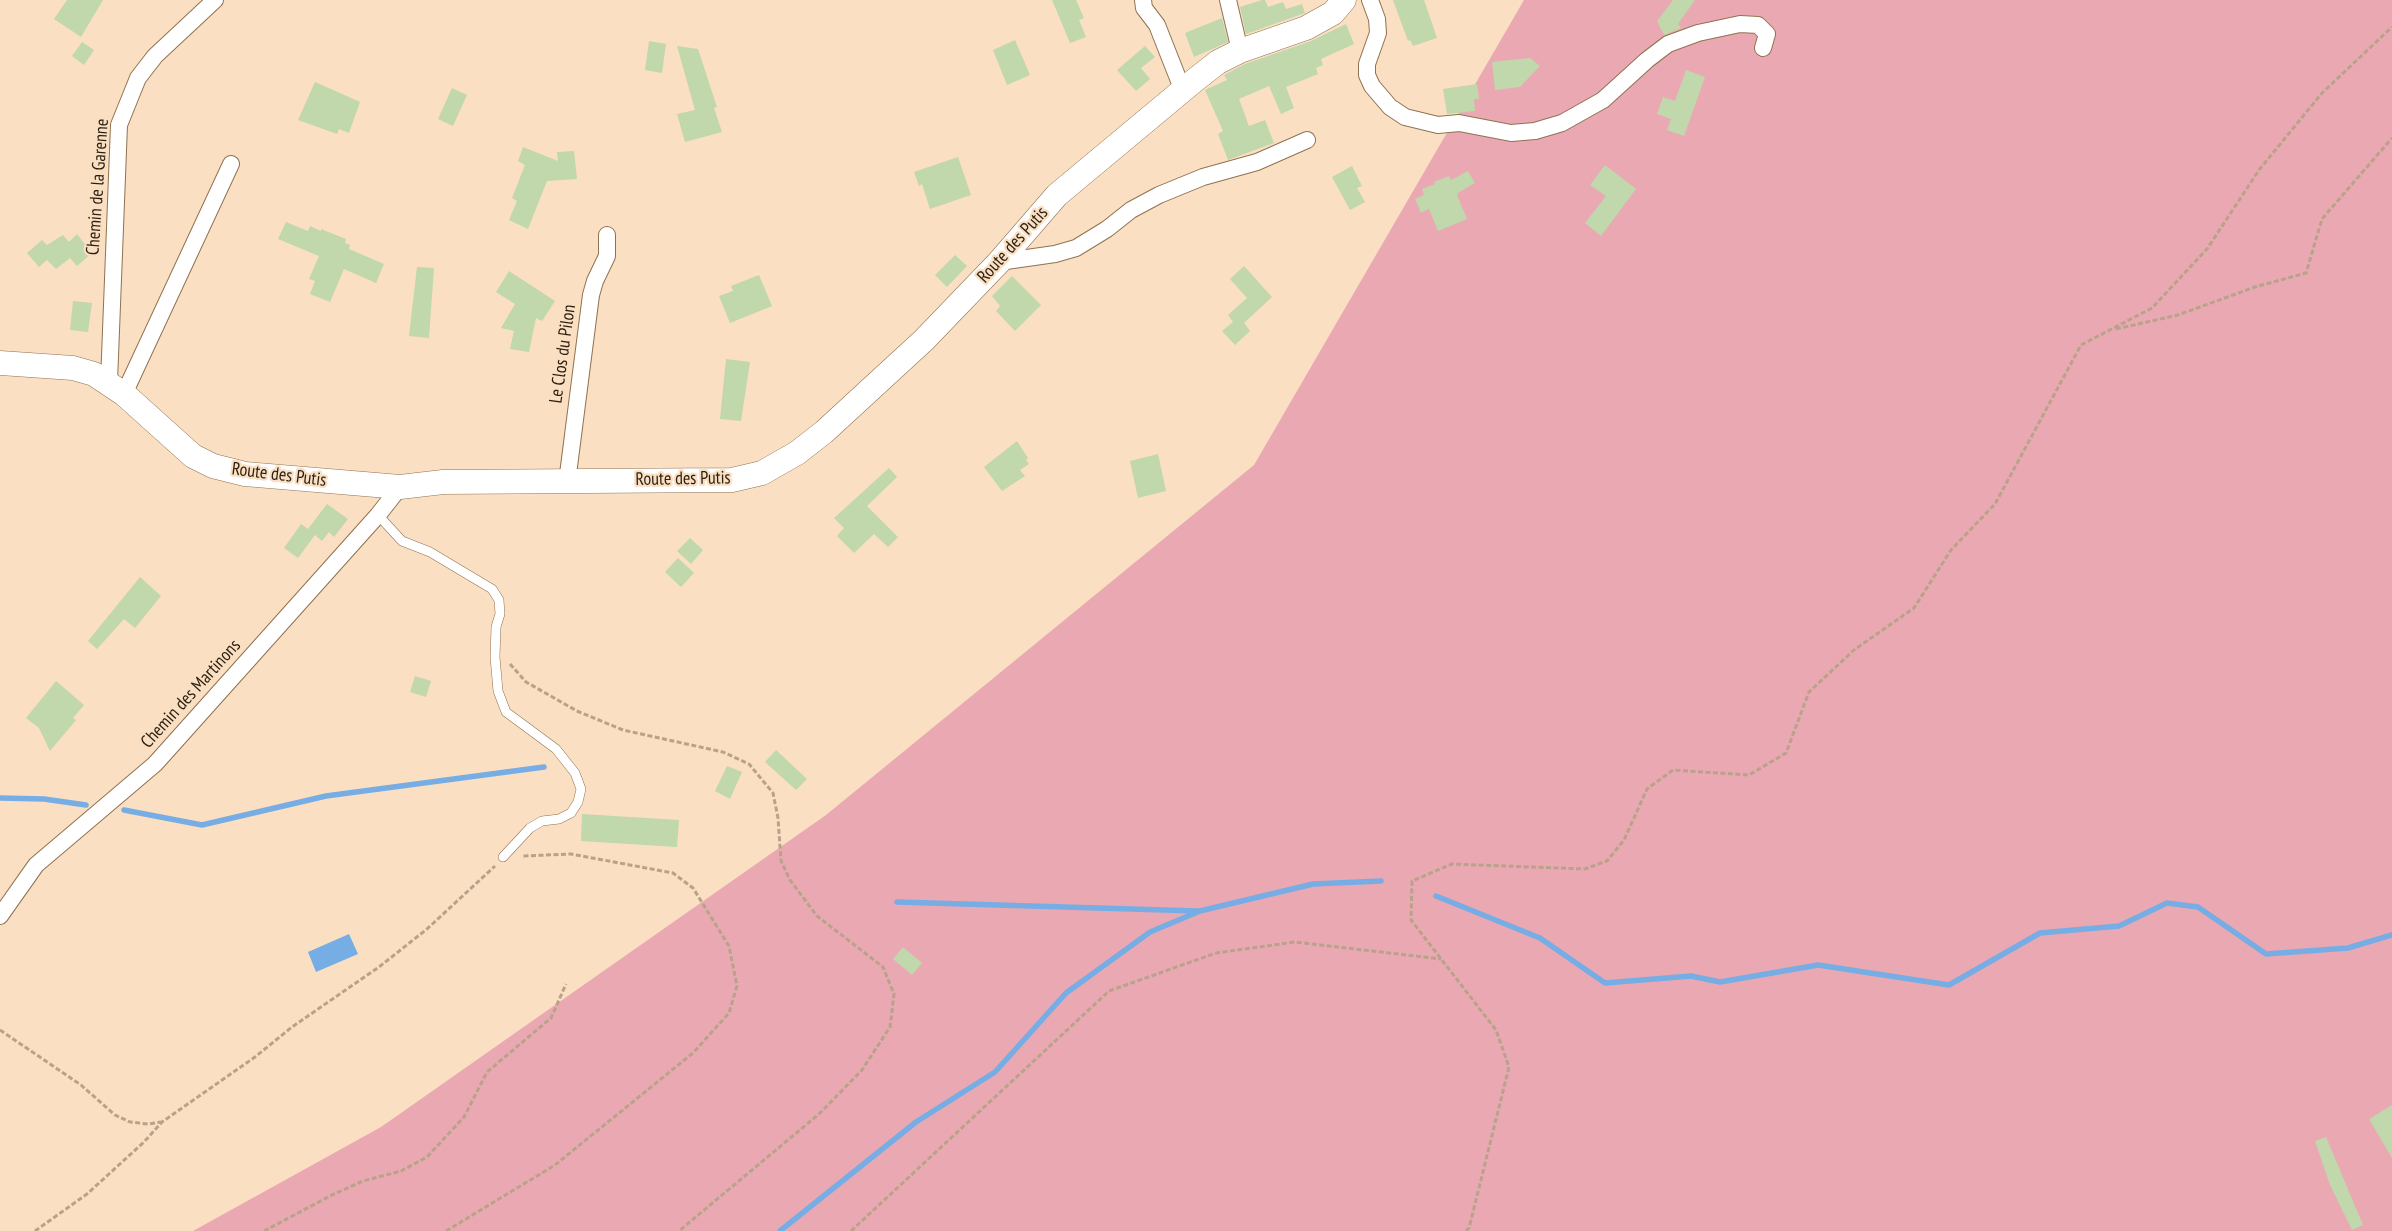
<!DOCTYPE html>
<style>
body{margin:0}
canvas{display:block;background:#fadfc2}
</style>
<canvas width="2392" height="1231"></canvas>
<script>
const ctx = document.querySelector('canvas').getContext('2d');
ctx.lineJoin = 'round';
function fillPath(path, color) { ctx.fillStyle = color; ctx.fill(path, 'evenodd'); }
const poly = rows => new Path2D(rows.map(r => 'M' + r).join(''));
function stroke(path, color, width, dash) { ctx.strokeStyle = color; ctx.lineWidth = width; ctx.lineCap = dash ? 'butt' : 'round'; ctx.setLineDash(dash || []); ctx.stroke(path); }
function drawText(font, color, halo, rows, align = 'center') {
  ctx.font = font + ' "PT Sans Narrow",sans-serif'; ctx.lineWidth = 4.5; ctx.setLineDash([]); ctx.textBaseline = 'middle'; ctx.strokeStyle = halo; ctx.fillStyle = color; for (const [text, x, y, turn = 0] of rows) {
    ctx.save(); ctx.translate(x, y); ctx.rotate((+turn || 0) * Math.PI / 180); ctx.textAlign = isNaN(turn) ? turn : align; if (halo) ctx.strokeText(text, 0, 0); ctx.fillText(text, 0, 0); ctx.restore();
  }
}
fillPath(poly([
 [1524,0,2392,0,2392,1231,193,1231,381,1127,826,815,1254,465]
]), '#eaa9b2');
fillPath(poly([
 [349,934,358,954,316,972,308,952]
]), '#76ade4');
stroke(poly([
 [0,798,44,799,86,805],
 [124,810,202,825,326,796,544,767],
 [1436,896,1540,938,1605,983,1691,976,1720,982,1818,965,1949,985,2040,933,2119,926,2167,903,2198,907,2266,954,2348,948,2392,935],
 [897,902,1198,911],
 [780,1231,916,1122,995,1072,1066,993,1150,932,1200,911,1313,884,1381,881]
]), '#76ade4', 5.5);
fillPath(poly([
 [67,0,103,0,81,37,54,19],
 [1052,0,1076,0,1084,18,1079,20,1086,37,1070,43],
 [1262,0,1265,0,1268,7,1283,2,1286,9,1302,4,1305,13,1246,34,1240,7],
 [1393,0,1424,0,1437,38,1413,46,1410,40,1408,41],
 [1673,0,1695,0,1678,24,1681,28,1664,35,1657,21],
 [1222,18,1228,42,1194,57,1185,33],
 [1346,24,1354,44,1321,59,1323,65,1316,68,1318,74,1286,87,1294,108,1281,114,1269,86,1239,99,1249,126,1265,120,1274,143,1228,160,1218,134,1223,131,1205,90,1227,80,1224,75,1245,64,1311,41],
 [1015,40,1030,75,1007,85,993,50],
 [649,41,666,44,662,73,645,70],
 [82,42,94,50,84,65,72,56],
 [677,46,698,49,717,107,714,108,722,132,685,142,677,114,695,110],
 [1145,46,1155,57,1141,68,1150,79,1136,91,1117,70],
 [1530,58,1540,66,1520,87,1495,90,1492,62],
 [1686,70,1705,77,1684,136,1667,130,1671,119,1657,114,1663,97,1675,101],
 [315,82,360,102,349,133,339,129,337,134,298,120],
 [1477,84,1479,99,1474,99,1475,111,1447,114,1443,89],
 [452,88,467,95,453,126,438,119],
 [523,147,558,161,557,152,574,151,577,179,547,181,528,229,509,220,517,201,512,198,525,165,518,161],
 [958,157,971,195,930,209,922,184,919,186,914,172],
 [1605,165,1636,189,1601,236,1585,223,1606,196,1590,185],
 [1352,166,1362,186,1357,188,1365,202,1350,210,1332,177],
 [1468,171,1475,183,1458,193,1457,195,1467,219,1438,231,1429,209,1421,213,1415,199,1424,195,1422,189,1435,184,1434,182,1449,176,1451,180],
 [286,222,308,231,310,226,321,231,321,229,346,239,345,243,350,245,349,249,384,264,376,283,344,269,330,302,310,294,315,281,309,279,319,256,278,239],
 [77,234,92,253,77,266,70,258,56,269,47,260,39,267,27,253,42,240,47,245,63,235,69,242],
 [955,255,967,266,947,287,935,275],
 [1244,266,1272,297,1244,323,1250,331,1235,345,1222,331,1233,322,1228,315,1247,298,1230,279],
 [417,267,434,268,429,338,409,336],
 [509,271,555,301,542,321,536,318,529,352,510,349,514,331,501,328,515,304,496,292],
 [759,275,772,306,730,323,719,296,733,291,731,286],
 [1012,276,1041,305,1015,331,996,311,1000,306,992,296],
 [73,301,92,303,88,332,70,330],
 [726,359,750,362,741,421,720,419],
 [1017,441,1028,458,1026,460,1029,464,1020,470,1025,476,1002,491,984,467],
 [1158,454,1166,491,1138,498,1130,461],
 [889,468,897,477,867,506,898,537,888,547,874,534,854,553,837,536,844,528,834,518],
 [327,504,348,519,334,537,329,532,322,541,315,535,298,558,284,548,301,524,308,529],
 [690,538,703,550,691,564,677,551],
 [678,558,694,573,681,587,665,572],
 [140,577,161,596,135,628,124,619,97,649,88,641],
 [415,676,431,681,426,697,410,692],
 [56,681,84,705,73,718,76,720,50,751,39,728,26,718],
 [776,750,807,779,796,790,765,762],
 [727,766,742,772,730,799,715,791],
 [582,814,679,820,677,847,581,841],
 [903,947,922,963,912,975,893,959],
 [2392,1105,2392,1158,2369,1119],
 [2326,1137,2363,1225,2352,1230,2330,1185,2315,1141]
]), '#c1d7ac');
const lane = poly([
 [378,515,402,541,430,552,492,589,499,600,500,614,496,627,495,657,498,691,506,712,556,749,575,773,581,789,578,802,571,813,559,819,542,821,530,828,503,857]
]);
const street = poly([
 [1143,0,1144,8,1157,25,1183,91],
 [1228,0,1240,51],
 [1370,0,1377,19,1378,33,1367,64,1367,75,1372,86,1390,107,1405,117,1438,125,1459,123,1511,133,1535,131,1562,123,1603,100,1647,60,1668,44,1698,33,1740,24,1758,25,1767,34,1763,48],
 [999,262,1055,254,1076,248,1107,229,1131,210,1159,195,1203,177,1257,162,1307,140],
 [109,382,119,125,138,78,155,56,215,0],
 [124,394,231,164],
 [567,482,591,295,595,281,607,256,607,235],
 [0,916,36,865,155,764,378,515,400,487]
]);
const secondary = poly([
 [0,363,73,368,94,374,124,394,193,456,213,466,245,474,400,487,443,482,732,480,762,473,797,453,824,432,924,340,999,262,1057,195,1195,80,1218,62,1240,51,1306,28,1333,13,1344,0]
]);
stroke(lane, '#907250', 10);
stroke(street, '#907250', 18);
stroke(secondary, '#907250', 25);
stroke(poly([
 [2116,329,2178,315,2255,287,2306,273,2322,219,2392,138],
 [510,664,526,682,577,711,623,730,723,752,749,764,773,793,778,818,781,861,790,880,817,916,883,967,894,994,890,1027,862,1070,819,1114,679,1231],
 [0,1030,81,1085,115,1115,130,1122,148,1124,161,1122],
 [35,1231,87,1194,144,1142,162,1122,255,1057,292,1027,379,967,427,929,495,866],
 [264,1231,332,1195,363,1181,401,1171,427,1157,464,1117,487,1072,551,1018,566,984],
 [446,1231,555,1165,693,1053,729,1013,737,986,729,946,693,888,673,873,571,854,523,856],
 [851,1231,1109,991,1216,953,1295,942,1441,959],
 [1466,1231,1469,1228,1509,1067,1496,1030,1411,920,1412,881,1452,864,1585,869,1607,861,1624,840,1647,789,1673,770,1749,775,1786,753,1809,692,1854,650,1914,608,1951,550,1995,504,2081,345,2152,308,2207,249,2259,170,2322,93,2392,27]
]), '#b9a28a', 3, [5, 2.5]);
stroke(lane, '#fff', 9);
stroke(street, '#fff', 16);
stroke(secondary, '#fff', 24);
drawText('18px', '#2a1e10', '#fadfc2', [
 ["Chemin de la Garenne",98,187,-86],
 ["Route des Putis",1013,245,-48],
 ["Le Clos du Pilon",563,354,-82],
 ["Route des Putis",279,475,7],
 ["Route des Putis",683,479,-1],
 ["Chemin des Martinons",191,694,-48]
]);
</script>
